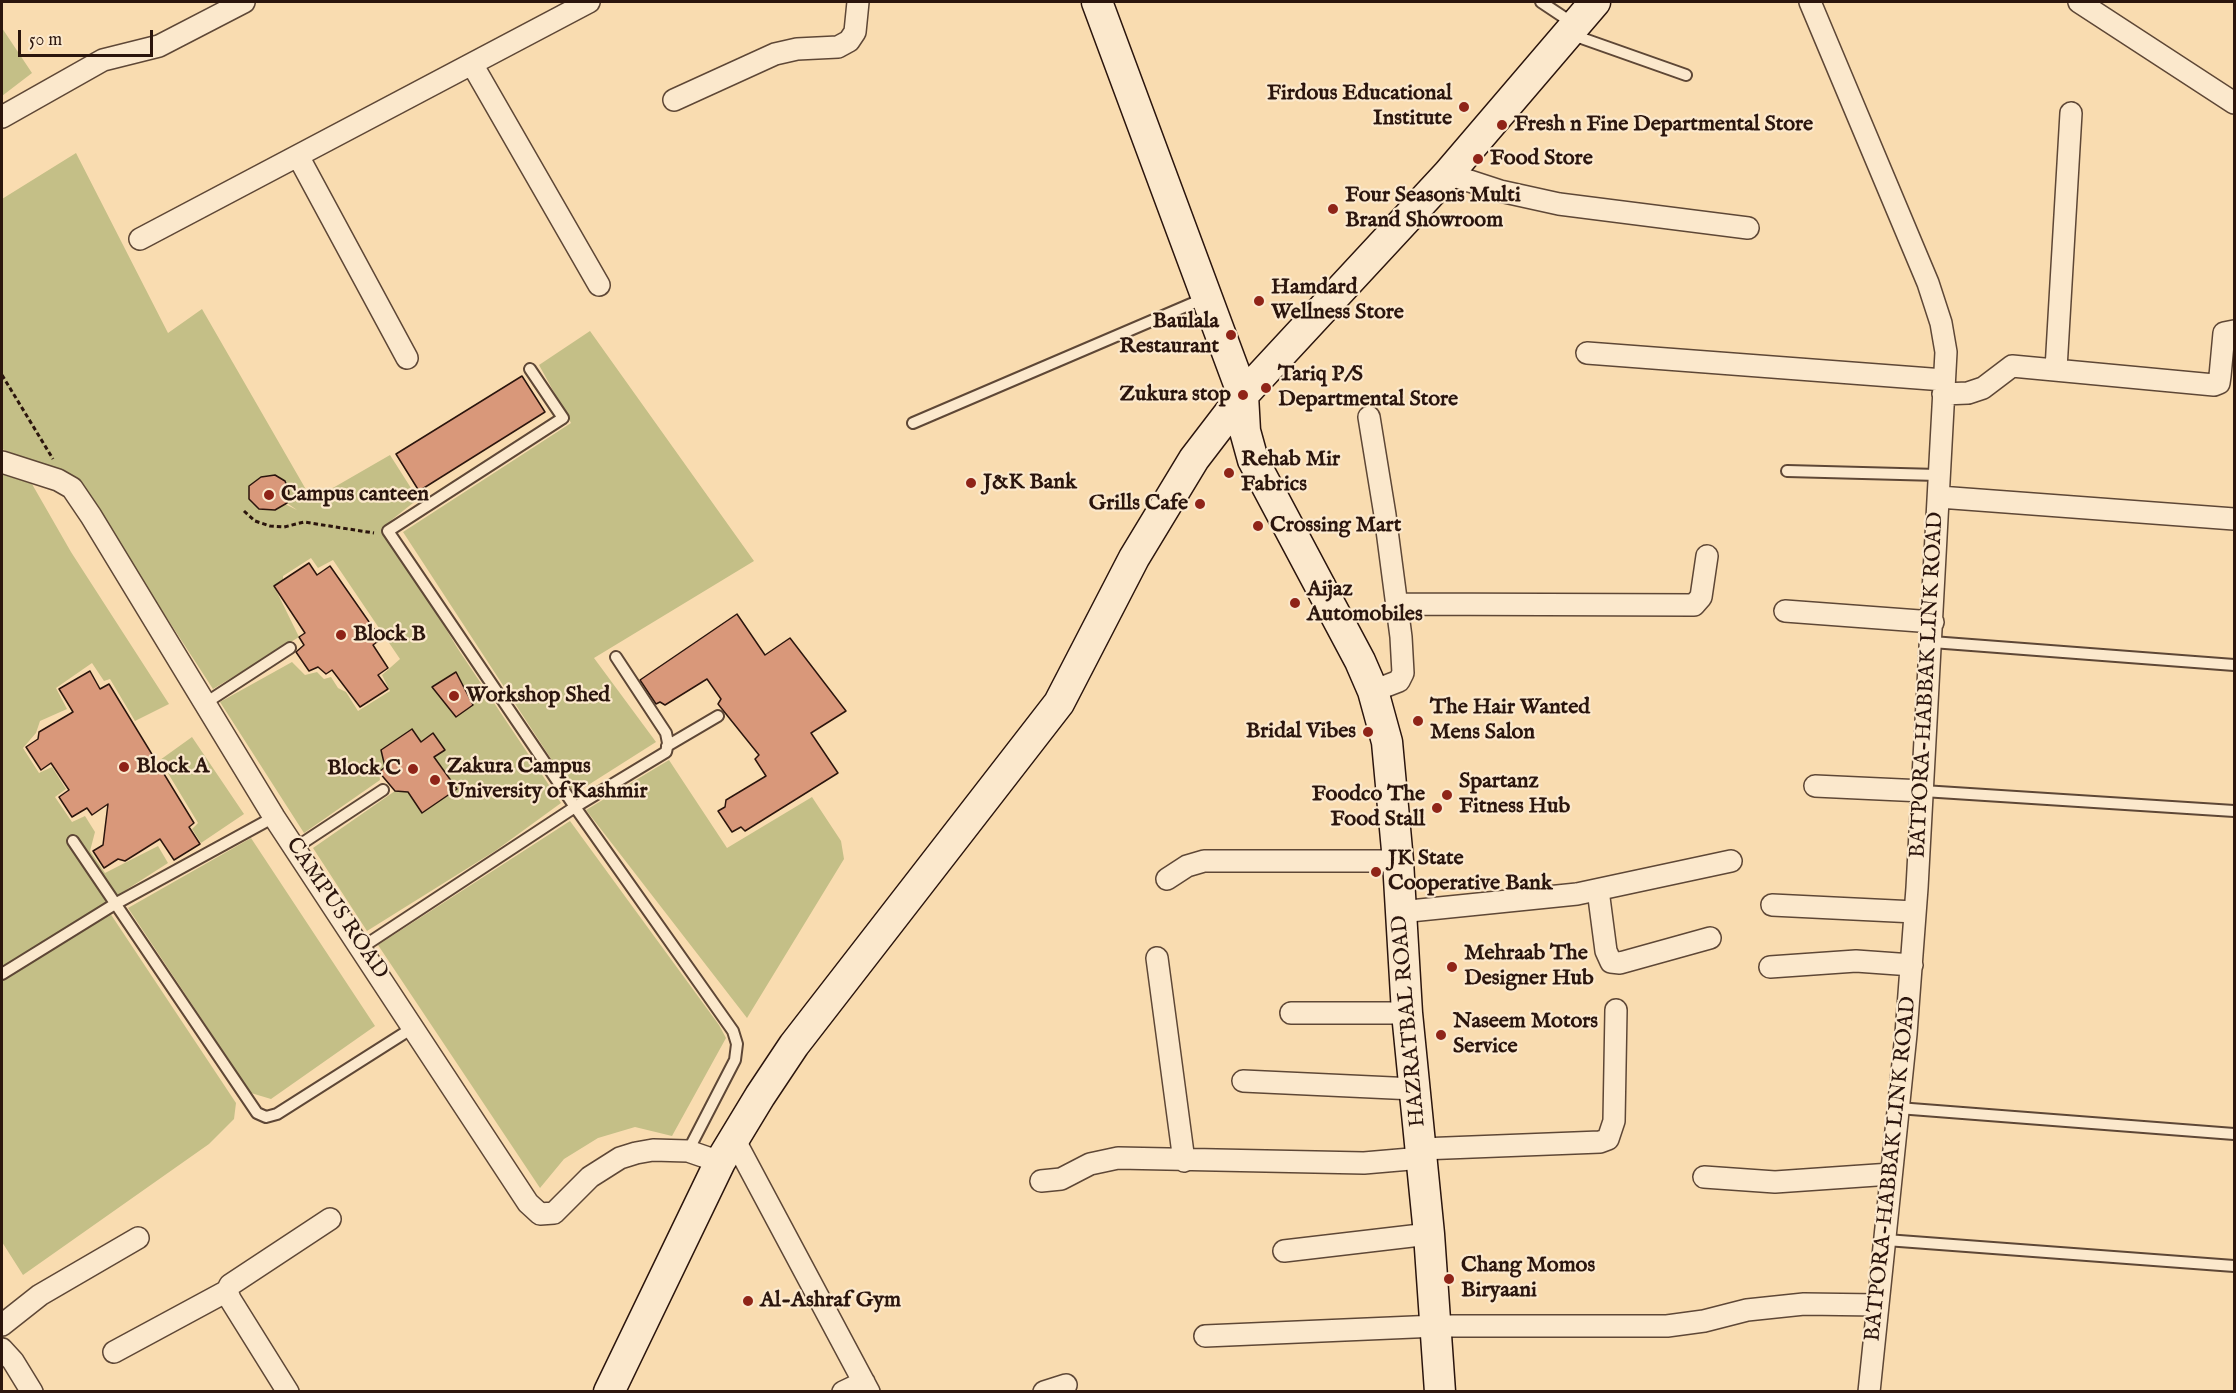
<!DOCTYPE html>
<style>
body{margin:0}
#map{position:relative;width:2236px;height:1393px;overflow:hidden;background:#f9dcb0;font-family:"IM FELL English",serif}
canvas{display:block}
.frame{position:absolute;inset:0;border:3px solid #2b150d;pointer-events:none}
.scale{position:absolute;left:18px;top:30px;width:135px;height:27px;box-sizing:border-box;border:3px solid #2b150d;border-top:0;padding-left:8px;font-size:18px;line-height:21px;white-space:nowrap;color:#2b150d;-webkit-text-stroke:4px #fbe8cc;paint-order:stroke}
</style>
<div id="map">
<canvas width="2236" height="1393"></canvas>
<div class="frame"></div>
<div class="scale">50 m</div>
</div>
<script>
const ctx = document.querySelector('canvas').getContext('2d');
ctx.lineJoin = 'round';
function fillPath(path, color) { ctx.fillStyle = color; ctx.fill(path, 'evenodd'); }
const poly = rows => new Path2D(rows.map(r => 'M' + r).join(''));
function stroke(path, color, width, dash) { ctx.strokeStyle = color; ctx.lineWidth = width; ctx.lineCap = dash ? 'butt' : 'round'; ctx.setLineDash(dash || []); ctx.stroke(path); }
function drawText(font, color, halo, rows, align = 'center') {
  ctx.font = font + ' "IM FELL English",serif'; ctx.lineWidth = 4.5; ctx.setLineDash([]); ctx.textBaseline = 'middle'; ctx.strokeStyle = halo; ctx.fillStyle = color; for (const [text, x, y, turn = 0] of rows) {
    ctx.save(); ctx.translate(x, y); ctx.rotate((+turn || 0) * Math.PI / 180); ctx.textAlign = isNaN(turn) ? turn : align; if (halo) ctx.strokeText(text, 0, 0); ctx.fillText(text, 0, 0); ctx.restore();
  }
}
fillPath(poly([
 [2,28,32,73,2,96],
 [76,153,168,333,202,309,312,500,390,455,418,499,384,526,458,649,561,803,495,851,367,931,313,848,395,791,408,792,423,812,456,790,434,757,445,750,433,733,421,742,412,729,381,750,385,767,379,772,380,780,304,833,220,702,292,662,305,675,317,672,324,679,331,677,338,688,346,692,358,711,390,691,382,675,400,659,333,560,318,568,311,558,283,576,283,580,274,586,299,637,213,689,76,478,2,449,2,199],
 [275,476,287,503,297,510,285,504,275,510,259,509,249,486,261,477],
 [590,331,754,561,594,658,656,742,574,794,403,532,571,423,539,365],
 [2,474,32,484,71,552,169,704,135,721,110,679,104,681,92,663,56,688,67,709,40,721,36,733,23,748,39,773,52,767,66,789,55,797,72,822,85,816,95,832,90,851,105,873,158,846,168,863,104,904,236,1103,234,1119,209,1144,23,1275,2,1242],
 [192,737,244,814,201,843,192,829,198,823,160,760],
 [669,760,727,848,812,797,841,841,844,859,747,1018,586,810],
 [570,821,719,1025,726,1038,672,1136,635,1127,598,1138,564,1159,540,1188,378,945],
 [251,838,375,1026,271,1099,251,1093,128,908]
]), '#c4bf87');
const building = poly([
 [522,376,545,412,419,491,396,454,522,376],
 [275,475,285,481,289,492,287,503,275,510,259,509,249,499,249,486,261,477,275,475],
 [309,563,317,575,330,566,381,639,373,645,388,668,378,675,388,689,360,707,332,670,326,674,318,667,309,671,296,652,304,645,299,637,305,633,274,586,309,563],
 [737,614,765,655,790,638,846,711,811,733,838,773,745,831,741,827,732,832,718,811,725,807,726,800,766,776,755,759,759,755,718,704,721,699,707,679,665,705,660,702,656,704,640,680,737,614],
 [90,671,100,689,109,684,194,823,189,827,200,844,174,860,160,839,125,861,118,859,104,868,93,851,103,845,108,804,92,815,87,808,72,817,59,797,69,790,51,763,41,770,26,747,38,739,39,732,73,712,59,689,90,671],
 [456,672,473,705,456,717,432,687,456,672],
 [412,729,421,742,433,733,445,750,434,757,457,789,422,813,408,792,395,791,379,772,385,767,381,750,412,729]
]);
fillPath(building, '#d9987a');
stroke(building, '#2b150d', 1.5);
const lane = poly([
 [1541,2,1574,24],
 [1570,34,1686,75],
 [530,369,563,418,388,531,575,807,733,1031,737,1044,735,1060,688,1151],
 [913,423,1205,298],
 [1787,471,1938,475],
 [1932,642,2234,665],
 [204,704,290,648],
 [667,746,718,716],
 [1923,791,2234,811],
 [73,841,257,1113,266,1117,277,1114,414,1027],
 [295,848,383,790],
 [361,948,575,807,666,752,668,743,666,733,616,657],
 [2,974,115,904,274,817],
 [1898,1108,2234,1134],
 [1886,1240,2234,1266]
]);
const street = poly([
 [1810,2,1928,283,1941,323,1946,352,1917,888,1906,1034,1869,1392],
 [2079,2,2234,103],
 [472,64,599,285],
 [674,100,775,54,797,49,838,47,849,41,855,32,858,2],
 [2,117,103,60,159,46,244,2],
 [298,156,407,358],
 [1448,174,1500,191,1559,204,1748,228],
 [140,239,589,2],
 [1587,353,1944,380],
 [2056,369,2071,113],
 [1943,394,1968,393,1983,388,2012,366,2214,385,2219,383,2220,376,2224,333,2234,331],
 [1369,417,1385,515,1401,637,1403,673,1399,681,1373,691],
 [2,462,58,480,72,488,91,516,274,817,528,1203,540,1214,554,1213,590,1177,620,1158,636,1153,653,1150,688,1151,720,1162],
 [1939,497,2234,519],
 [1396,604,1694,605,1701,597,1707,556],
 [1785,611,1933,622],
 [1815,786,1923,791],
 [1167,879,1187,866,1204,861,1398,861],
 [1598,890,1606,951,1611,962,1620,963,1710,938],
 [1772,905,1915,912],
 [1400,912,1577,894,1731,861],
 [1157,958,1184,1161],
 [1770,967,1856,961,1912,965],
 [1291,1013,1407,1013],
 [1243,1081,1414,1089],
 [734,1139,869,1392],
 [1421,1149,1600,1142,1608,1139,1614,1121,1616,1010],
 [1704,1177,1775,1182,1891,1174],
 [1041,1181,1061,1179,1090,1164,1118,1158,1364,1163,1422,1158],
 [1284,1251,1429,1234],
 [2,1325,40,1295,138,1238],
 [1205,1336,1437,1326,1667,1326,1704,1321,1747,1310,1804,1304,1878,1305],
 [2,1349,13,1361,32,1392],
 [114,1352,227,1291],
 [288,1392,230,1299,227,1291,230,1285,330,1219],
 [843,1392,864,1382],
 [1044,1392,1066,1385]
]);
const secondary = poly([
 [1097,2,1243,395,1245,431,1253,460,1360,661,1373,691,1387,742,1398,861,1407,1013,1429,1234,1440,1392],
 [609,1392,720,1162,760,1096,794,1045,1059,703,1134,558,1194,459,1243,395,1448,174,1595,2]
]);
stroke(lane, '#5e4736', 14);
stroke(street, '#5e4736', 24);
stroke(secondary, '#2b150d', 33);
stroke(poly([
 [2,375,53,459],
 [244,511,255,521,270,526,284,527,304,522,374,533]
]), '#2b150d', 3, [4.5, 3]);
stroke(lane, '#fbe8cc', 10);
stroke(street, '#fbe8cc', 21);
stroke(secondary, '#fbe8cc', 30);
for (const [x, y, r, color] of [
 [1464,107,6,"#8f2418"],
 [1502,125,6,"#8f2418"],
 [1478,159,6,"#8f2418"],
 [1333,209,6,"#8f2418"],
 [1259,301,6,"#8f2418"],
 [1231,335,6,"#8f2418"],
 [1266,388,6,"#8f2418"],
 [1243,395,6,"#8f2418"],
 [1229,473,6,"#8f2418"],
 [971,483,6,"#8f2418"],
 [269,495,6,"#8f2418"],
 [1200,504,6,"#8f2418"],
 [1258,526,6,"#8f2418"],
 [1295,603,6,"#8f2418"],
 [341,635,6,"#8f2418"],
 [454,696,6,"#8f2418"],
 [1418,721,6,"#8f2418"],
 [1368,732,6,"#8f2418"],
 [124,767,6,"#8f2418"],
 [413,769,6,"#8f2418"],
 [435,780,6,"#8f2418"],
 [1447,795,6,"#8f2418"],
 [1437,808,6,"#8f2418"],
 [1376,872,6,"#8f2418"],
 [1452,967,6,"#8f2418"],
 [1441,1035,6,"#8f2418"],
 [1449,1279,6,"#8f2418"],
 [748,1301,6,"#8f2418"]
]) { const dot = new Path2D(); dot.arc(x, y, r, 0, 2 * Math.PI); ctx.fillStyle = color; ctx.fill(dot); stroke(dot, '#fbe8cc', 2); }
drawText('bold 22px', '#2b150d', '#fbe8cc', [
 ["Firdous Educational",1452,94,"right"],
 ["Institute",1452,119,"right"],
 ["Fresh n Fine Departmental Store",1514,125],
 ["Food Store",1490,159],
 ["Four Seasons Multi",1345,196],
 ["Brand Showroom",1345,221],
 ["Hamdard",1271,288],
 ["Wellness Store",1271,313],
 ["Baulala",1219,322,"right"],
 ["Restaurant",1219,347,"right"],
 ["Tariq P/S",1278,375],
 ["Departmental Store",1278,400],
 ["Zukura stop",1231,395,"right"],
 ["Rehab Mir",1241,460],
 ["Fabrics",1241,485],
 ["J&K Bank",983,483],
 ["Campus canteen",281,495],
 ["Grills Cafe",1188,504,"right"],
 ["Crossing Mart",1270,526],
 ["Aijaz",1307,590],
 ["Automobiles",1307,615],
 ["Block B",353,635],
 ["Workshop Shed",466,696],
 ["The Hair Wanted",1430,708],
 ["Mens Salon",1430,733],
 ["Bridal Vibes",1356,732,"right"],
 ["Block A",136,767],
 ["Zakura Campus",447,767],
 ["University of Kashmir",447,792],
 ["Block C",401,769,"right"],
 ["Spartanz",1459,782],
 ["Fitness Hub",1459,807],
 ["Foodco The",1425,795,"right"],
 ["Food Stall",1425,820,"right"],
 ["JK State",1388,859],
 ["Cooperative Bank",1388,884],
 ["Mehraab The",1464,954],
 ["Designer Hub",1464,979],
 ["Naseem Motors",1453,1022],
 ["Service",1453,1047],
 ["Chang Momos",1461,1266],
 ["Biryaani",1461,1291],
 ["Al-Ashraf Gym",760,1301]
], 'left');
drawText('22px', '#2b150d', '#fbe8cc', [
 ["BATPORA-HABBAK LINK ROAD",1928,685,-87],
 ["CAMPUS ROAD",336,909,56],
 ["HAZRATBAL ROAD",1410,1021,-95],
 ["BATPORA-HABBAK LINK ROAD",1892,1169,-84]
]);
</script>
